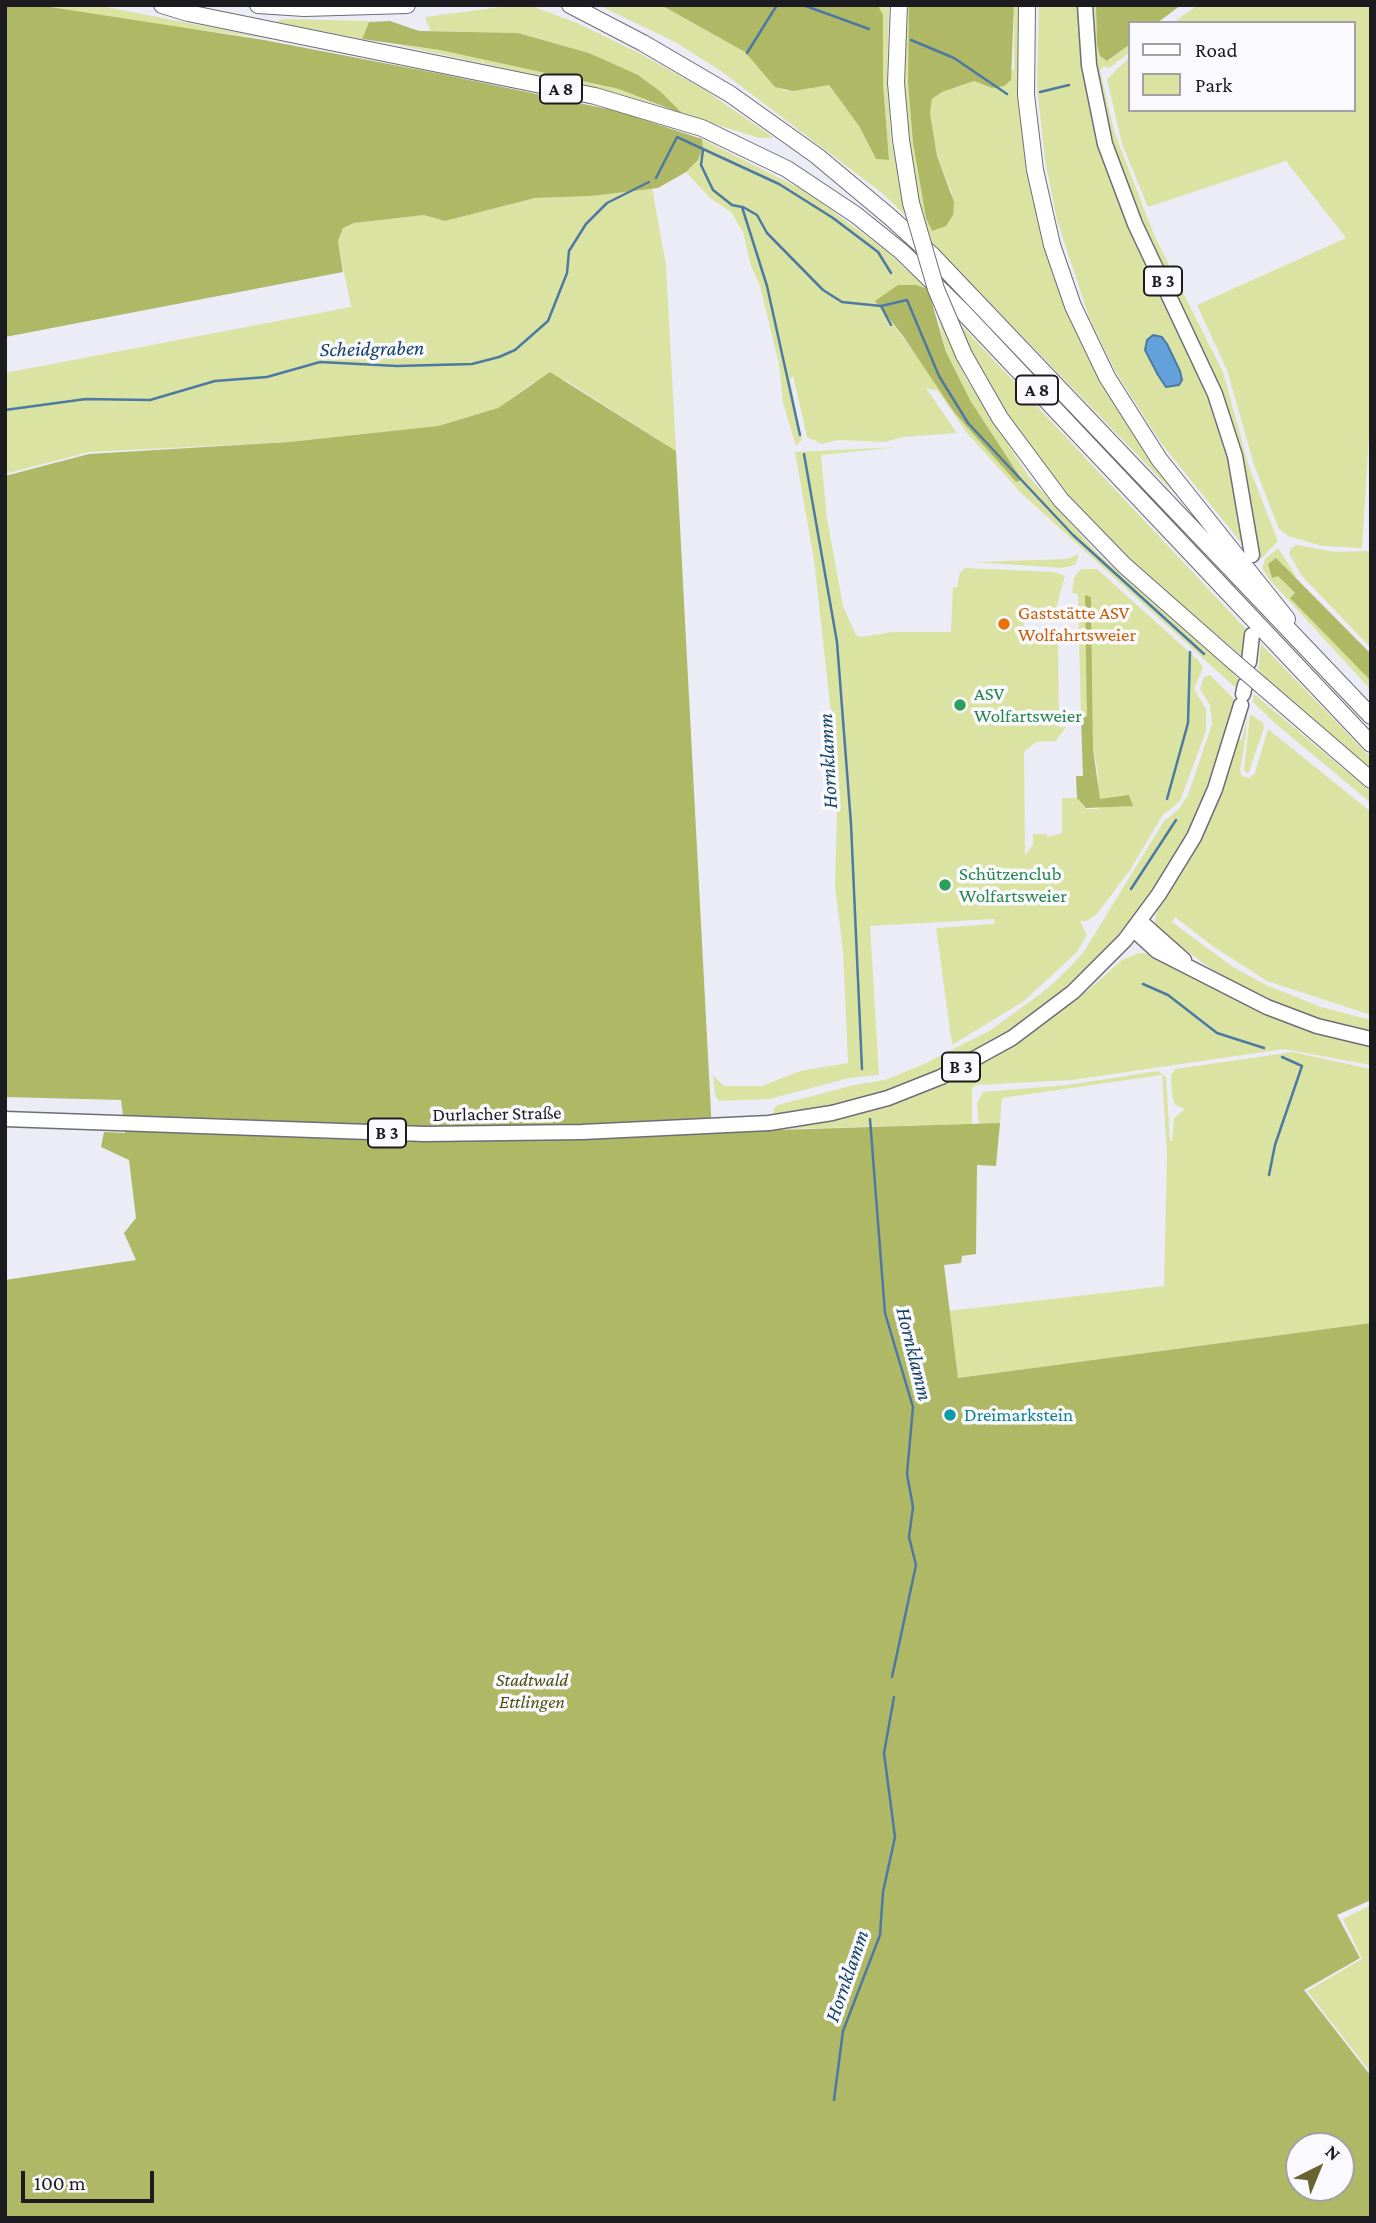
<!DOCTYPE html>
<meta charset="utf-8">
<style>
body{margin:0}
#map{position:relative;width:1376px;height:2223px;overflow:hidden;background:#ececf7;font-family:"Crimson Pro",serif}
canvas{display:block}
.frame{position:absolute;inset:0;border:7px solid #1c1c20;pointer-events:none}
.legend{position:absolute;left:1128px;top:21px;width:228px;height:91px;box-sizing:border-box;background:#fafafe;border:2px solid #a1a1a5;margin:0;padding:9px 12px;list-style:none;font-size:21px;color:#1c1c20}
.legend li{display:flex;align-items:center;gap:14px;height:35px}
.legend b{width:35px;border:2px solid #a1a1a5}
.north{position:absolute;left:1285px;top:2132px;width:70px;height:70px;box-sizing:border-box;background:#fafafe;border:2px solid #a1a1a5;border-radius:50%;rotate:43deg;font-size:19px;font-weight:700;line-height:28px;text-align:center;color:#1c1c20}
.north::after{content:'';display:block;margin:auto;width:24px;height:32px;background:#6b632f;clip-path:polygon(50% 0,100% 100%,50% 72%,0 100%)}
.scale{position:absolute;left:21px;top:2171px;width:133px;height:32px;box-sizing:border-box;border:4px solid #1c1c20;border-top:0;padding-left:9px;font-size:21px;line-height:24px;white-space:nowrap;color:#1c1c20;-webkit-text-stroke:5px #fafafe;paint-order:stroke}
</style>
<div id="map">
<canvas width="1376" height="2223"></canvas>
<div class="frame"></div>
<ul class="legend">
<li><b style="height:9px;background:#fff"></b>Road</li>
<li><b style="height:19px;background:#dbe3a3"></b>Park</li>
</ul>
<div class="north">N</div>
<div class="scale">100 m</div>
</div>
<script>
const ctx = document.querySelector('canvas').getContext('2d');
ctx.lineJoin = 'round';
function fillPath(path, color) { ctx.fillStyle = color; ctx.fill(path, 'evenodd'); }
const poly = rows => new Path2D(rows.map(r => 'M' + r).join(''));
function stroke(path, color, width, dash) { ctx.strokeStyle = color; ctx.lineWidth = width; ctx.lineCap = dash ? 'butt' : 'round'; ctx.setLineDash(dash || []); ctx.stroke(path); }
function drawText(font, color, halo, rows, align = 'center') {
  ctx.font = font + ' "Crimson Pro",serif'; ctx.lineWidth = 7; ctx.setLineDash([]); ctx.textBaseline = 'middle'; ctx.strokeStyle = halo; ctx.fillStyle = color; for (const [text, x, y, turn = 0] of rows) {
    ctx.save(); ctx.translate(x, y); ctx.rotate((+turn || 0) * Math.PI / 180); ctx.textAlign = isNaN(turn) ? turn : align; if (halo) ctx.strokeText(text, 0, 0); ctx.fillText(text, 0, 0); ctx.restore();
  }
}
fillPath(poly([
 [37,5,96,5,265,38,125,21],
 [516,5,529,5,577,23,639,53,705,90,774,138,759,138,683,114,661,92,589,53,518,33,430,31,425,17],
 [598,5,661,5,745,52,784,91,829,85,859,126,876,159,889,160,883,83,883,15,878,5,889,5,887,80,891,140,906,216,882,193,721,71,675,42],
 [906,5,910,9,908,83,913,143,926,218,932,231,952,193,937,156,930,113,932,99,942,92,974,81,992,88,1014,69,1014,5,1020,5,1019,90,1025,151,1101,380,1132,430,1182,501,929,240,914,180,908,135,903,64],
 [1039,5,1079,5,1089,101,1106,168,1204,381,1228,449,1243,545,1161,443,1115,371,1089,317,1057,220,1045,160,1037,87],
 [1090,5,1096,5,1097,44,1108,61,1129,45,1129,53,1109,68,1104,66,1100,70,1114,131,1154,235,1223,372,1249,467,1278,541,1260,560,1247,478,1236,437,1141,225,1115,158,1094,69],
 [1198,5,1371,5,1371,405,1362,548,1322,546,1288,536,1279,529,1254,465,1227,370,1197,305,1346,238,1286,161,1148,207,1122,144,1107,79,1129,58,1129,110,1353,110,1353,23,1173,23],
 [284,19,368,21,369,22,362,39,275,22],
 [393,44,440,50,619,89,667,108,602,89],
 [702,139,805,191,884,249,928,289,916,285,877,303,981,442,1016,482,1022,480,970,400,946,352,937,312,965,377,1029,477,1097,553,1233,673,1239,680,1237,689,1022,494,967,433,938,391,926,388,957,433,903,437,885,442,838,440,822,444,807,437,793,376,790,379,802,440,796,446,783,403,779,364,760,286,751,266,743,232,731,212,709,197,686,172,698,160,703,148],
 [652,187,666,265,676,451,565,380,534,382,498,408,438,426,289,442,89,452,5,474,5,373,351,307,338,241,343,228,354,223,424,215,445,221,535,198,591,196],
 [959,323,1245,628,1242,656,1138,568,1060,490,1005,414,973,357],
 [899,447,821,455,827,518,843,606,856,635,860,637,893,632,951,632,953,587,957,587,960,573,965,568,1055,572,1065,576,1056,608,1051,614,1023,615,1025,636,1058,635,1064,640,1064,643,1058,643,1059,727,1066,727,1056,741,1036,742,1024,752,1025,855,1033,845,1033,834,1047,834,1047,837,1062,833,1062,798,1077,798,1086,809,1099,809,1098,772,1093,749,1091,596,1087,716,1081,718,1078,594,1072,593,1074,578,1081,569,1097,569,1198,660,1203,668,1194,689,1206,709,1206,731,1180,801,1162,816,1130,870,1097,914,1087,921,1080,921,1087,935,1077,952,1024,1001,952,1045,936,928,994,924,994,919,870,926,879,1075,849,1078,770,1099,719,1101,715,1095,713,1075,724,1086,762,1086,800,1071,848,1063,843,951,835,886,838,777,814,560,795,452],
 [1297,545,1336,552,1371,551,1371,648,1302,576,1289,554,1291,548],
 [1278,548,1296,576,1294,578,1276,559,1273,578,1278,575,1295,594,1291,598,1371,681,1371,690,1269,579,1262,568,1265,559],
 [1079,554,1075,565,1062,568,974,562,1067,559],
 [1261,644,1371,758,1371,771,1264,677,1258,670],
 [1210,675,1237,702,1221,758,1177,853,1142,906,1090,968,1054,1001,993,1045,907,1086,856,1103,778,1117,775,1115,773,1109,778,1105,854,1085,885,1080,924,1064,991,1030,1048,988,1070,967,1083,953,1164,821,1178,810,1188,795,1212,724,1210,705,1200,689,1204,677],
 [1254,694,1371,792,1371,803,1277,725,1253,702],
 [1247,714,1246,734,1240,772,1243,777,1250,778,1255,773,1268,729,1371,812,1371,1015,1267,981,1214,947,1175,917,1172,922,1233,967,1266,985,1321,1007,1371,1020,1371,1035,1283,1009,1217,973,1157,929,1155,922,1157,910,1206,828,1237,741,1242,740],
 [1250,714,1263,723,1264,728,1248,774,1244,770],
 [1139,953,1150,954,1371,1044,1371,1065,1284,1049,1072,1080,975,1085,972,1089,972,1124,748,1130,882,1105,1087,991,1122,960],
 [1293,1052,1371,1069,1371,1323,958,1378,948,1311,1164,1286,1167,1153,1162,1075,1002,1098,1000,1123,979,1124,977,1103,983,1092,1067,1085,1158,1071,1166,1077,1170,1141,1172,1141,1174,1118,1185,1109,1175,1105,1172,1096,1171,1075,1175,1069],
 [1371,1905,1371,2073,1307,1991,1362,1959,1343,1919]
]), '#dbe3a3');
fillPath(poly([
 [5,5,37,5,264,40,441,74,617,111,702,139,703,148,698,160,686,172,658,188,591,196,535,198,445,221,424,215,354,223,343,228,338,241,343,272,5,337],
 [661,5,878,5,883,15,883,83,889,160,876,159,859,126,829,85,793,91,775,87,745,52],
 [909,5,1014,5,1011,80,1004,86,992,88,974,81,942,92,932,99,930,113,937,156,954,202,953,215,946,226,932,231,926,218,913,143,908,83],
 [1096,5,1181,5,1157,23,1129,23,1129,45,1107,61,1100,56,1097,44],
 [390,21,419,31,518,33,589,53,638,75,661,92,683,114,619,89,440,50,362,39,369,22],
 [898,285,916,285,928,289,946,352,970,400,1022,480,1016,482,954,412,903,336,875,301],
 [550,372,676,451,712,1132,1000,1123,996,1166,977,1165,976,1254,962,1256,961,1263,944,1265,958,1378,1371,1323,1371,1900,1337,1915,1360,1958,1304,1990,1371,2076,1371,2218,5,2218,5,1280,136,1260,124,1233,136,1218,129,1160,101,1147,104,1132,125,1133,121,1100,5,1097,5,476,89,454,289,442,438,426,498,408],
 [1299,2146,1341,2146,1341,2188,1299,2188],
 [1276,558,1371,654,1371,681,1290,598,1295,593,1278,576,1272,578,1268,564],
 [1085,595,1091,597,1093,749,1100,799,1129,795,1133,806,1086,808,1077,798,1076,776,1083,776,1081,718,1087,716]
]), '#aeb865');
const water = poly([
 [1153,335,1162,337,1167,344,1180,371,1182,380,1179,385,1166,387,1158,375,1145,350,1147,340,1153,335]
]);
fillPath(water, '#62a1da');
stroke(water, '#4d79a2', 2);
stroke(poly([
 [803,5,869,29],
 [911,40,954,58,1007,94],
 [747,53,777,5],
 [1040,92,1069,85],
 [703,150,701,165,713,190,732,205,742,207,767,286,800,435],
 [656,178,677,137,779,184,833,218,878,252,891,273],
 [743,207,757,215,767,233,823,290,842,302,881,306,891,325],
 [881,306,907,300,939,376,968,423,1073,535,1204,654],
 [5,410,86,399,150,400,215,381,267,377,320,362,397,366,472,364,499,357,515,350,548,321,567,273,569,251,586,224,607,203,649,182],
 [804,454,837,642,851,824,862,1069],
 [1167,799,1188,723,1190,652],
 [1131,889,1176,820],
 [1143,984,1168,995,1217,1033,1264,1048],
 [870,1119,885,1313,913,1407,907,1474,913,1507,909,1537,916,1565,892,1677],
 [1269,1175,1275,1145,1302,1066,1282,1057],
 [834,2100,843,2031,880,1935,883,1892,895,1837,884,1753,894,1697]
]), '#4d79a2', 2.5);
const major = poly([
 [1085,5,1089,65,1105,144,1135,224,1215,394,1235,456,1252,555],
 [1249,662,1252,635],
 [1243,694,1245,685],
 [1140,921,1184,960],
 [1133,929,1157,951,1267,1007,1317,1026,1371,1039],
 [5,1119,425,1134,582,1132,769,1123,832,1113,888,1098,941,1077,1012,1038,1073,992,1125,940,1159,894,1194,837,1215,789,1241,705]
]);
const highway = poly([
 [162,5,188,13,595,96,702,128,787,169,856,215,902,252,963,312,1371,744],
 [258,5,304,8,407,5],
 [570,5,643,43,730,94,817,156,890,217,933,256,1371,716],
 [899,5,896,83,901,140,911,203],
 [1027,5,1026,95,1035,170,1052,245,1073,306,1107,377,1159,459,1287,619],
 [964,355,1000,418,1061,500,1124,565,1234,662],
 [1262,686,1371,780]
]);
stroke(major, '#6d6d77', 17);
stroke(highway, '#6d6d77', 18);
stroke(major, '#fff', 14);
stroke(highway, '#fff', 16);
const highwayBridge = poly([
 [911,203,936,289,964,355],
 [1234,662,1262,686]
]);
stroke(highwayBridge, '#6d6d77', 18, []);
stroke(highwayBridge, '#fff', 16);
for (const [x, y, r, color] of [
 [1004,624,7,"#e8710a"],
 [960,705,7,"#2e9e5b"],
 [945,885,7,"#2e9e5b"],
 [950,1415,7,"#0f9aa8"]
]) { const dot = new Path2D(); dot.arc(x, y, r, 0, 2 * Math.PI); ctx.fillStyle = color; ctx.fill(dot); stroke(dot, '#fafafe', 2.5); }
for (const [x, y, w] of [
 [561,89,42],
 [1163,281,38],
 [1037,390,42],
 [961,1067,38],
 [387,1133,38]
]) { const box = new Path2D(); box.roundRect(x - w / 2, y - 14.5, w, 29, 5); ctx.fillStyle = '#fafafe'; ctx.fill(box); stroke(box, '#1c1c20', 2); }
drawText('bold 18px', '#1c1c20', null, [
 ["A 8",561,89],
 ["B 3",1163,281],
 ["A 8",1037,390],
 ["B 3",961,1067],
 ["B 3",387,1133]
]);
drawText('19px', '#c56008', '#fafafe', [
 ["Gaststätte ASV",1018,613],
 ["Wolfahrtsweier",1018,635]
], 'left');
drawText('19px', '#27864d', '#fafafe', [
 ["ASV",974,694],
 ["Wolfartsweier",974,716],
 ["Schützenclub",959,874],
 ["Wolfartsweier",959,896]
], 'left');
drawText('19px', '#1c1c20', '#fafafe', [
 ["Durlacher Straße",497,1114,-1]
]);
drawText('19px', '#0d838f', '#fafafe', [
 ["Dreimarkstein",964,1415]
], 'left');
drawText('italic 19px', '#4a5012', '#fafafe', [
 ["Stadtwald",532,1680],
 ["Ettlingen",532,1702]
]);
drawText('italic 21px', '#134268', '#fafafe', [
 ["Scheidgraben",372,349,-1],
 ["Hornklamm",828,761,-93],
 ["Hornklamm",914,1354,76],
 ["Hornklamm",847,1976,-71]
]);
</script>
